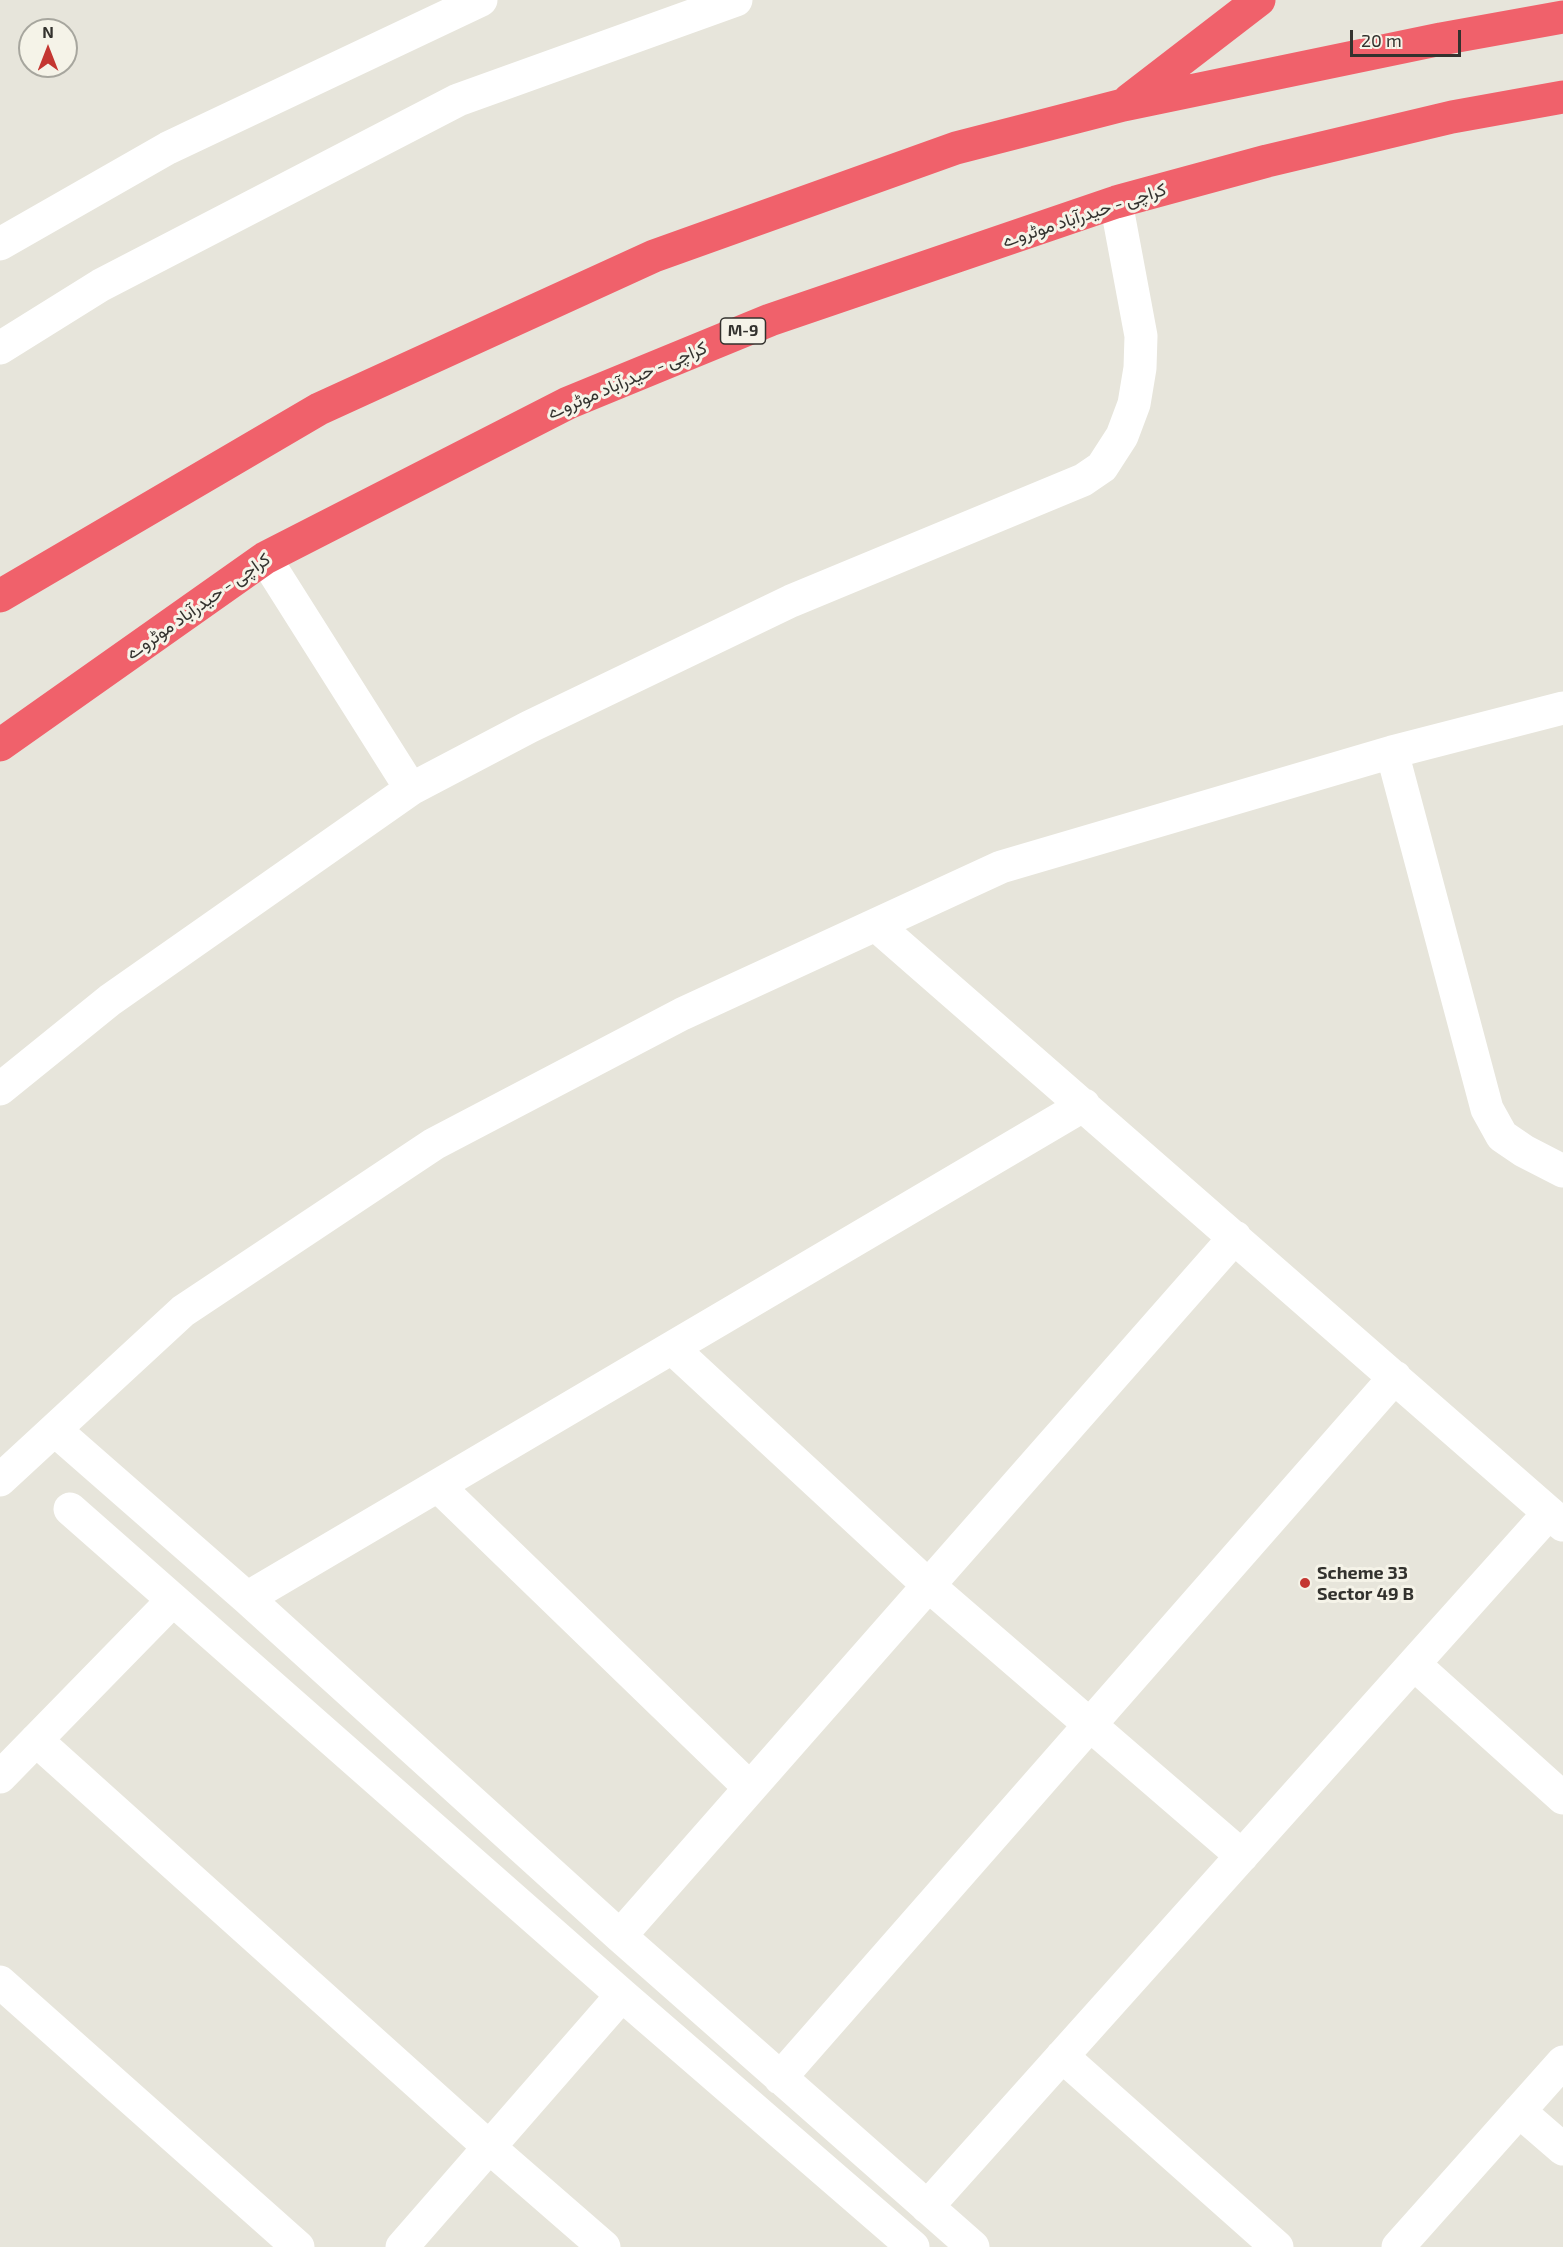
<!DOCTYPE html>
<meta charset="utf-8">
<style>
body{margin:0}
#map{position:relative;width:1563px;height:2247px;overflow:hidden;background:#e7e5db;font-family:"Exo 2",sans-serif}
canvas{display:block}
.north{position:absolute;left:18px;top:18px;width:60px;height:60px;box-sizing:border-box;background:#f5f3e8;border:2px solid #a7a69e;border-radius:50%;rotate:0deg;font-size:16px;font-weight:700;line-height:24px;text-align:center;color:#33322e}
.north::after{content:'';display:block;margin:auto;width:21px;height:27px;background:#c43631;clip-path:polygon(50% 0,100% 100%,50% 72%,0 100%)}
.scale{position:absolute;left:1350px;top:30px;width:111px;height:27px;box-sizing:border-box;border:3px solid #33322e;border-top:0;padding-left:8px;font-size:18px;line-height:21px;white-space:nowrap;color:#33322e;-webkit-text-stroke:4px #f5f3e8;paint-order:stroke}
</style>
<div id="map">
<canvas width="1563" height="2247"></canvas>
<div class="north">N</div>
<div class="scale">20 m</div>
</div>
<script>
const ctx = document.querySelector('canvas').getContext('2d');
ctx.lineJoin = 'round';
const poly = rows => new Path2D(rows.map(r => 'M' + r).join(''));
function stroke(path, color, width, dash) { ctx.strokeStyle = color; ctx.lineWidth = width; ctx.lineCap = dash ? 'butt' : 'round'; ctx.setLineDash(dash || []); ctx.stroke(path); }
function drawText(font, color, halo, rows, align = 'center') {
  ctx.font = font + ' "Exo 2",Vazirmatn,sans-serif'; ctx.lineWidth = 6; ctx.setLineDash([]); ctx.textBaseline = 'middle'; ctx.strokeStyle = halo; ctx.fillStyle = color; for (const [text, x, y, turn = 0] of rows) {
    ctx.save(); ctx.translate(x, y); ctx.rotate((+turn || 0) * Math.PI / 180); ctx.textAlign = isNaN(turn) ? turn : align; if (halo) ctx.strokeText(text, 0, 0); ctx.fillText(text, 0, 0); ctx.restore();
  }
}
stroke(poly([
 [0,244,168,148,481,0],
 [0,348,101,285,458,100,736,0],
 [265,558,411,789],
 [1392,752,1487,1109,1502,1136,1524,1151,1563,1171],
 [876,925,1563,1525],
 [0,1089,110,1000,411,789,529,727,791,601,1083,480,1102,467,1122,436,1134,404,1140,368,1141,336,1116,202],
 [672,1348,929,1586,1242,1856],
 [55,1430,247,1598,620,1936,973,2247],
 [0,1480,183,1311,434,1144,682,1014,1001,867,1392,752,1563,708],
 [438,1486,750,1788],
 [70,1509,622,1995,913,2247],
 [247,1598,1084,1105],
 [1414,1664,1563,1798],
 [36,1740,489,2147,604,2247],
 [0,1777,173,1600],
 [620,1936,1235,1237],
 [0,1982,298,2247],
 [1062,2056,1277,2247],
 [780,2078,1395,1377],
 [1519,2111,1563,2149],
 [927,2207,1549,1513],
 [402,2247,622,1995],
 [1398,2247,1563,2062]
]), '#fff', 33);
stroke(poly([
 [1129,100,1259,0],
 [0,596,319,409,654,256,956,148,1123,105,1441,39,1563,17],
 [0,745,265,558,568,403,770,320,1116,202,1267,161,1452,117,1563,97]
]), '#f0616b', 33);
for (const [x, y, r, color] of [
 [1305,1583,6,"#c43631"]
]) { const dot = new Path2D(); dot.arc(x, y, r, 0, 2 * Math.PI); ctx.fillStyle = color; ctx.fill(dot); stroke(dot, '#f5f3e8', 2); }
for (const [x, y, w] of [
 [743,331,45]
]) { const box = new Path2D(); box.roundRect(x - w / 2, y - 13, w, 26, 4.5); ctx.fillStyle = '#f5f3e8'; ctx.fill(box); stroke(box, '#33322e', 1.5); }
drawText('bold 16px', '#33322e', null, [
 ["M-9",743,331]
]);
drawText('18px', '#33322e', '#f5f3e8', [
 ["کراچی - حیدرآباد موٹروے",1084,215,-18],
 ["کراچی - حیدرآباد موٹروے",627,380,-23],
 ["کراچی - حیدرآباد موٹروے",198,606,-35]
]);
drawText('bold 18px', '#33322e', '#f5f3e8', [
 ["Scheme 33",1317,1573],
 ["Sector 49 B",1317,1594]
], 'left');
</script>
